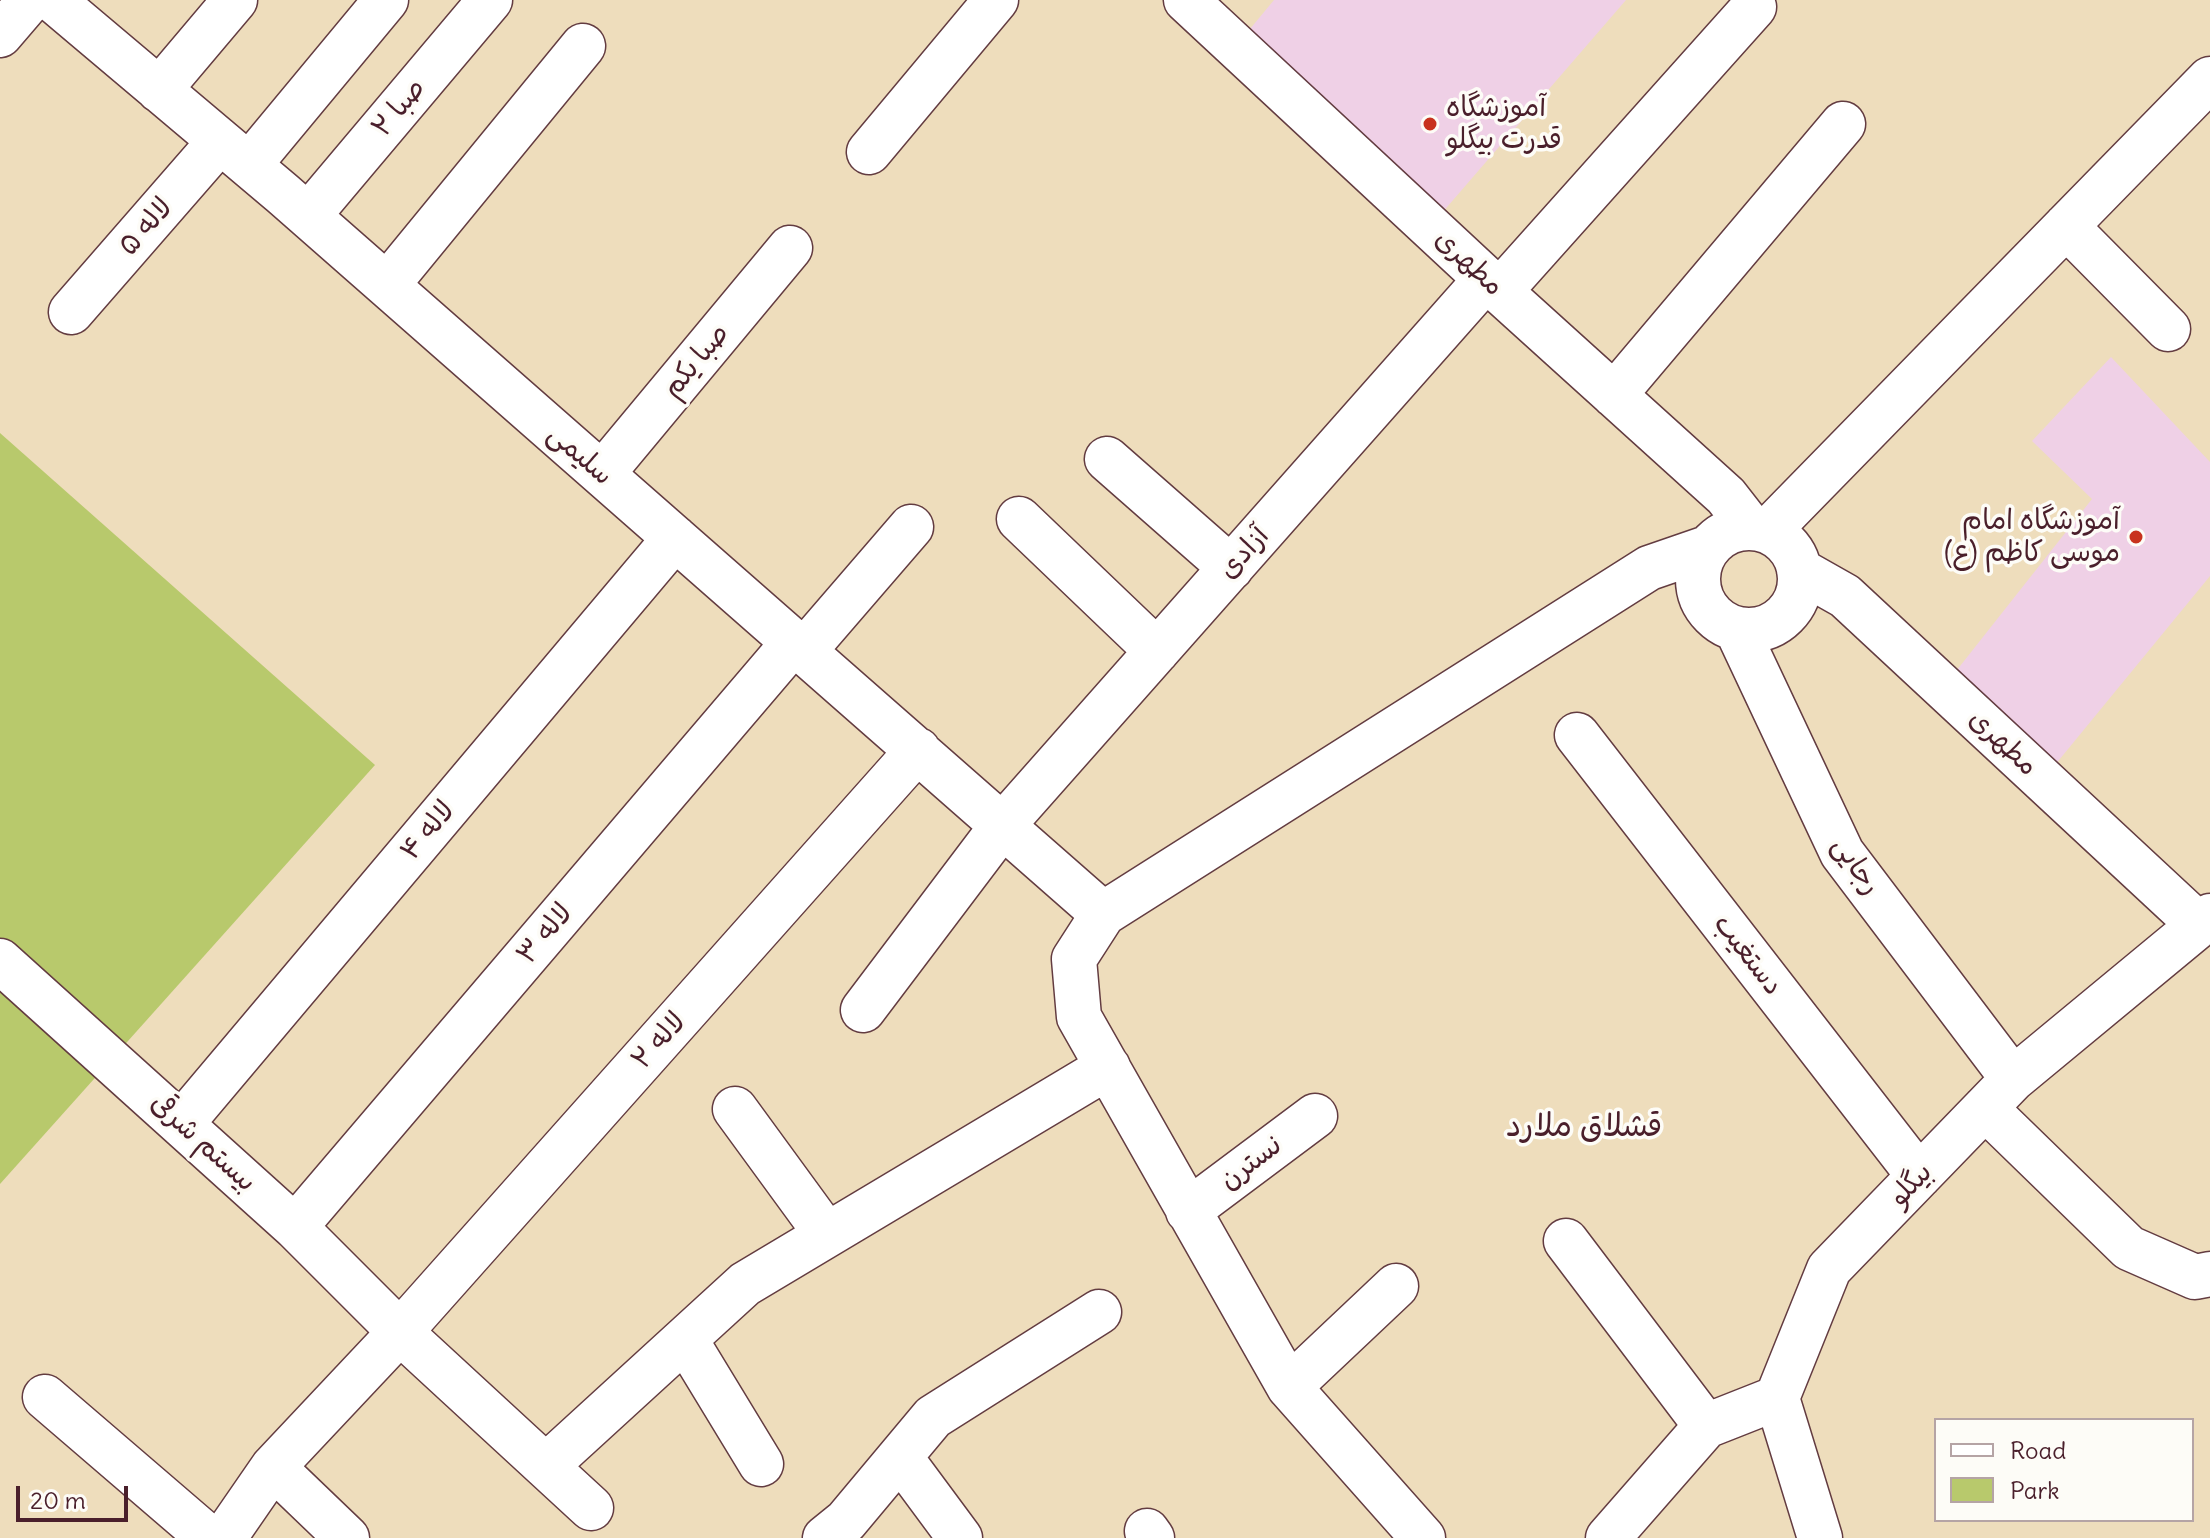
<!DOCTYPE html>
<meta charset="utf-8">
<style>
body{margin:0}
#map{position:relative;width:2210px;height:1538px;overflow:hidden;background:#eeddbc;font-family:Delius,sans-serif}
canvas{display:block}
.legend{position:absolute;left:1934px;top:1418px;width:260px;height:104px;box-sizing:border-box;background:#fdfcf7;border:2px solid #b5a4a5;margin:0;padding:10px 14px;list-style:none;font-size:24px;color:#4a1f2b}
.legend li{display:flex;align-items:center;gap:16px;height:40px}
.legend b{width:40px;border:2px solid #b5a4a5}
.scale{position:absolute;left:16px;top:1486px;width:112px;height:36px;box-sizing:border-box;border:4px solid #4a1f2b;border-top:0;padding-left:10px;font-size:24px;line-height:28px;white-space:nowrap;color:#4a1f2b;-webkit-text-stroke:6px #fdfcf7;paint-order:stroke}
</style>
<div id="map">
<canvas width="2210" height="1538"></canvas>
<ul class="legend">
<li><b style="height:10px;background:#fff"></b>Road</li>
<li><b style="height:22px;background:#b8c96c"></b>Park</li>
</ul>
<div class="scale">20 m</div>
</div>
<script>
const ctx = document.querySelector('canvas').getContext('2d');
ctx.lineJoin = 'round';
function fillPath(path, color) { ctx.fillStyle = color; ctx.fill(path, 'evenodd'); }
const poly = rows => new Path2D(rows.map(r => 'M' + r).join(''));
function stroke(path, color, width, dash) { ctx.strokeStyle = color; ctx.lineWidth = width; ctx.lineCap = dash ? 'butt' : 'round'; ctx.setLineDash(dash || []); ctx.stroke(path); }
function drawText(font, color, halo, rows, align = 'center') {
  ctx.font = font + ' Delius,"Playpen Sans Arabic",sans-serif'; ctx.lineWidth = 7; ctx.setLineDash([]); ctx.textBaseline = 'middle'; ctx.strokeStyle = halo; ctx.fillStyle = color; for (const [text, x, y, turn = 0] of rows) {
    ctx.save(); ctx.translate(x, y); ctx.rotate((+turn || 0) * Math.PI / 180); ctx.textAlign = isNaN(turn) ? turn : align; if (halo) ctx.strokeText(text, 0, 0); ctx.fillText(text, 0, 0); ctx.restore();
  }
}
fillPath(poly([
 [1274,0,1626,0,1441,214,1245,35],
 [2111,357,2210,462,2210,576,2050,771,1949,680,2092,499,2032,441]
]), '#efd0e6');
fillPath(poly([
 [0,433,375,765,0,1184]
]), '#b8c96c');
const minor = poly([
 [53,0,283,194,1103,914],
 [1186,0,1486,279,1726,496,1751,528],
 [0,35,30,0],
 [159,90,235,0],
 [869,152,996,0],
 [249,165,386,0],
 [308,216,490,0],
 [2066,226,2168,329],
 [387,285,583,46],
 [1500,291,1754,7],
 [71,312,220,141],
 [1614,395,1843,124],
 [1107,459,1231,568],
 [602,474,790,248],
 [1019,519,1157,651],
 '1698 579a51 51 0 1 1 102 0a51 51 0 1 1-102 0Z',
 [1768,531,2210,79],
 [1799,570,1845,596,2199,925],
 [1737,630,1842,853,2013,1079],
 [804,651,911,527],
 [1577,735,1919,1176],
 [0,961,295,1227,400,1332,591,1508],
 [863,1010,1002,826,1486,279],
 [1985,1108,2129,1248,2195,1277,2210,1274],
 [735,1109,827,1235],
 [181,1124,675,538],
 [1188,1211,1315,1116],
 [295,1227,794,642],
 [1566,1241,1706,1426],
 [685,1339,761,1464],
 [1289,1387,1396,1286],
 [45,1397,209,1538],
 [900,1457,960,1538],
 [546,1466,745,1284,1108,1067],
 [273,1467,347,1538],
 [1147,1531,1152,1538],
 [224,1538,273,1467,400,1332,918,750],
 [825,1538,846,1521,933,1417,1099,1312],
 [1423,1538,1289,1387,1079,1017,1074,959,1103,914,1649,568,1707,548],
 [1608,1538,1706,1426,1777,1398],
 [1820,1538,1777,1398,1829,1269,2013,1079,2210,916]
]);
stroke(minor, '#633c41', 47);
stroke(minor, '#fff', 44);
for (const [x, y, r, color] of [
 [1430,124,8,"#c8321e"],
 [2136,537,8,"#c8321e"]
]) { const dot = new Path2D(); dot.arc(x, y, r, 0, 2 * Math.PI); ctx.fillStyle = color; ctx.fill(dot); stroke(dot, '#fdfcf7', 3); }
drawText('28px', '#4a1f2b', '#fdfcf7', [
 ["صبا ۲",399,108,-50],
 ["لاله ۵",146,227,-49],
 ["مطهری",1469,263,43],
 ["صبا یکم",696,361,-50],
 ["سلیمی",580,455,41],
 ["آزادی",1244,553,-48],
 ["مطهری",2003,743,43],
 ["لاله ۴",428,831,-50],
 ["رجایی",1856,866,56],
 ["لاله ۳",545,934,-50],
 ["دستغیب",1748,955,52],
 ["لاله ۲",659,1041,-48],
 ["بیستم شرقی",203,1143,42],
 ["نسترن",1251,1163,-37],
 ["بیگلو",1911,1185,-46]
]);
drawText('28px', '#4a1f2b', '#fdfcf7', [
 ["آموزشگاه",1446,108],
 ["قدرت بیگلو",1446,140],
 ["آموزشگاه امام",2120,521,"right"],
 ["موسی کاظم (ع)",2120,553,"right"]
], 'left');
drawText('32px', '#4a1f2b', '#fdfcf7', [
 ["قشلاق ملارد",1584,1127]
]);
</script>
